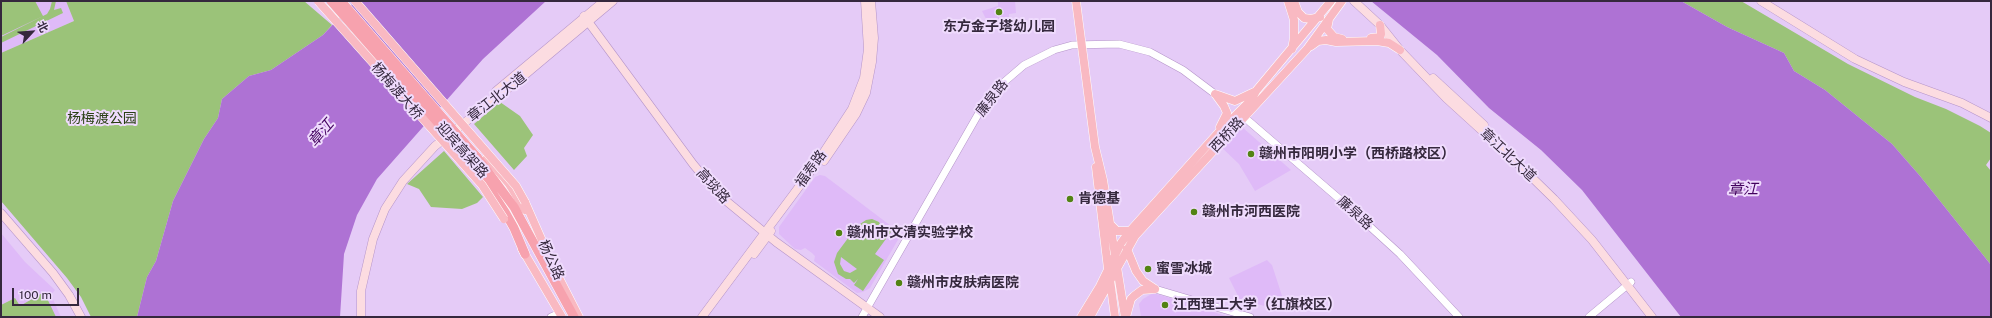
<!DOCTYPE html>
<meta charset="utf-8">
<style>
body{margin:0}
#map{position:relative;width:1992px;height:318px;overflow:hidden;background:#e5cbf7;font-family:"Public Sans","Noto Sans SC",sans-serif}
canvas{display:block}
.frame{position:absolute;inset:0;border:2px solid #35283d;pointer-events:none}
.north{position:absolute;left:12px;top:12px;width:40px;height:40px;-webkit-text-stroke:3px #efdbfd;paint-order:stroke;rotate:64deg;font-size:11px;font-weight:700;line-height:16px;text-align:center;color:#35283d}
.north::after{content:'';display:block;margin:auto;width:14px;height:18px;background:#35283d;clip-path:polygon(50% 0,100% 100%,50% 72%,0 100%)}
.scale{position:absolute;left:12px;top:288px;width:67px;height:18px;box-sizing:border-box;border:2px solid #35283d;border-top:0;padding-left:5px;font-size:12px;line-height:14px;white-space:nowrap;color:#35283d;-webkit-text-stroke:3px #efdbfd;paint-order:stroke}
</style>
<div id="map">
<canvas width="1992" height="318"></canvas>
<div class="frame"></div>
<div class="north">北</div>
<div class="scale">100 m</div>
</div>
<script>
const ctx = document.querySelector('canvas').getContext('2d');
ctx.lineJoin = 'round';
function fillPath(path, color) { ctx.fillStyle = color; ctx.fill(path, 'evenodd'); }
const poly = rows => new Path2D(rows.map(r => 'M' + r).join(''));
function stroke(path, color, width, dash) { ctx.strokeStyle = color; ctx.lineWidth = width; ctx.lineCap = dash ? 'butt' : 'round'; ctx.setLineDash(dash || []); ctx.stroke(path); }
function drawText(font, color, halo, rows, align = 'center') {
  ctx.font = font + ' "Public Sans","Noto Sans SC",sans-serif'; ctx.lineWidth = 4; ctx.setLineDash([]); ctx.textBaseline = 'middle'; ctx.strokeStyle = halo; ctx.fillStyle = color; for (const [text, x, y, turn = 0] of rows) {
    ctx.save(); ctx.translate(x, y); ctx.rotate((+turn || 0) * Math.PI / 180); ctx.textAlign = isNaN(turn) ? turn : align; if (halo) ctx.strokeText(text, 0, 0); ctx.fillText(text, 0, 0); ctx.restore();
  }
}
fillPath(poly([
 [1,1,66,1,74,21,1,53],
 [998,1,1015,1,1016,13,1009,14,1009,18,988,23,982,11,998,6],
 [1238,126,1242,127,1291,170,1255,191,1239,164,1219,145],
 [820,175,825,176,899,232,899,238,870,288,863,292,857,293,814,261,815,256,812,253,805,248,801,250,795,249,779,234,779,227,815,177],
 [1,233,25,262,55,290,51,295,61,317,1,317],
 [1267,260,1272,265,1285,305,1268,313,1265,306,1240,300,1229,278],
 [1153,293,1194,305,1228,317,1141,317,1139,304,1143,299]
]), '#dfbaf8');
fillPath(poly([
 [1,1,35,1,43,16,1,36],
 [52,1,56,1,54,10,61,8,63,13,1,43,1,37,47,14,50,9],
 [66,1,304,1,332,25,323,35,271,70,249,76,222,99,218,118,204,139,173,201,156,261,147,277,137,317,91,317,81,297,67,278,1,201,1,53,74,21],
 [1681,1,1741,1,1848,64,1915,97,1946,109,1980,126,1991,133,1991,158,1986,165,1991,171,1991,265,1920,176,1892,144,1825,90,1794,71,1784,53,1727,27],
 [500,102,520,116,533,135,524,148,527,156,514,170,474,124],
 [444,151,483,197,477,203,462,209,431,207,419,189,407,184],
 [872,219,879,222,884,231,887,228,891,232,875,254,884,260,863,291,854,285,858,279,854,283,850,279,846,279,838,274,834,262,837,253,857,226,866,220],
 [868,226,877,229,879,236,878,240,862,229],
 [841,257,857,269,850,273,844,271,840,264],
 [44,292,56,317,1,317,1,305,15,298,20,306]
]), '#9bc379');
fillPath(poly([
 [355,1,546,1,483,59,377,179,357,215,344,254,340,317,137,317,147,277,156,261,173,201,204,139,218,118,222,99,249,76,271,70,323,35],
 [1371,1,1681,1,1727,27,1784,53,1794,71,1825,90,1892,144,1920,176,1991,265,1991,317,1681,317,1582,190,1541,150,1489,108,1437,55]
]), '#ae72d4');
const tertiary = poly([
 [1244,117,1344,203,1400,254,1459,317],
 [1155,289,1250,317],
 [551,317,560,313],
 [862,317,980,111,996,89,1024,65,1054,50,1072,45,1119,44,1150,52,1183,70,1215,94],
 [1589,317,1631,282]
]);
const secondary = poly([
 [1354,1,1380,25,1400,50,1446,98,1513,159,1554,199,1592,240,1652,317],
 [1761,1,1855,59,1904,82,1962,103,1991,118],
 [584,16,693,164,719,195,776,242,880,317],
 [1433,78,1484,125],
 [496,91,604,1],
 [824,161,856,114,866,93,872,62,874,38,871,1],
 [1,213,53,273,69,295,81,317],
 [754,254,771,231],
 [361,317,361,291,373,239,385,209,403,181,435,146,520,79,613,1],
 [702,317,816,164,852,109,864,78,868,49,865,1]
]);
const primary = poly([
 [1076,1,1095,147,1103,180,1125,317],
 [1288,1,1294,20,1294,38,1292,49],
 [1294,1,1298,12,1304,18,1311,19,1320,17],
 [1329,19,1327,29,1334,37,1342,39],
 [1371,38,1380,37,1381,34,1380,25],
 [1311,46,1318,41,1326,40,1336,42,1377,41,1389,43,1400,50],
 [1215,94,1235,101,1254,92],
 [1216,95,1224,106,1227,113,1220,127],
 [487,158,509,184,525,210],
 [1096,167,1108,269],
 [525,202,555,270,579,317],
 [1109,223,1117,231,1130,231],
 [522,249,562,317],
 [1127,249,1136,271,1143,281,1155,289],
 [1110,280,1115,317],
 [1081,317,1100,286,1121,243,1130,231,1219,132,1251,100,1256,91,1331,1],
 [1090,317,1135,236,1307,49,1342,1],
 [1126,317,1131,299,1134,296,1142,290,1155,289]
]);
const trunk = poly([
 [477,157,514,207,574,317],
 [472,162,505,212,514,228,525,254]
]);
stroke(tertiary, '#b494c9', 8);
stroke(secondary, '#b494c9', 9);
stroke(primary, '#fff', 9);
stroke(trunk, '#fff', 10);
stroke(tertiary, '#fff', 7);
stroke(secondary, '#fcdce1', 8);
stroke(primary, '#f9b9c2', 8);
stroke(trunk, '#f7a2ae', 9);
const primaryBridge = poly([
 [318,1,482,185,504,219],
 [355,1,516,186,525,202]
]);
const trunkBridge = poly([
 [331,1,472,162],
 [341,1,477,157]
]);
stroke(primaryBridge, '#fff', 9, []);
stroke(trunkBridge, '#fff', 10, []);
stroke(primaryBridge, '#f9b9c2', 8);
stroke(trunkBridge, '#f7a2ae', 9);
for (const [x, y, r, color] of [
 [999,12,4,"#528313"],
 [1251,154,4,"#528313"],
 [1070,199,4,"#528313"],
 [1194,212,4,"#528313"],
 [839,233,4,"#528313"],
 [1148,269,4,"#528313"],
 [899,283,4,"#528313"],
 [1165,305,4,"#528313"]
]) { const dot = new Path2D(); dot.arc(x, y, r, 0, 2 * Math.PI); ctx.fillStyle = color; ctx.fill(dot); stroke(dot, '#efdbfd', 1.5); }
drawText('bold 14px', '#35283d', '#efdbfd', [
 ["东方金子塔幼儿园",999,27,"center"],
 ["赣州市阳明小学（西桥路校区）",1259,154],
 ["肯德基",1078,199],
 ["赣州市河西医院",1202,212],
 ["赣州市文清实验学校",847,233],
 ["蜜雪冰城",1156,269],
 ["赣州市皮肤病医院",907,283],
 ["江西理工大学（红旗校区）",1173,305]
], 'left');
drawText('14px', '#35283d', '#efdbfd', [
 ["杨梅渡大桥",397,91,49],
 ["章江北大道",497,97,-38],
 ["廉泉路",992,98,-52],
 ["西桥路",1227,135,-47],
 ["迎宾高架路",462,150,48],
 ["章江北大道",1508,155,43],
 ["福寿路",811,169,-54],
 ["高琰路",713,186,48],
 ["廉泉路",1355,213,42],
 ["杨公路",551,260,65]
]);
drawText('14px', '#2a4014', '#efdbfd', [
 ["杨梅渡公园",102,119]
]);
drawText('italic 15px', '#42005e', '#efdbfd', [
 ["章江",321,133,-49],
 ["章江",1743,189]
]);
</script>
